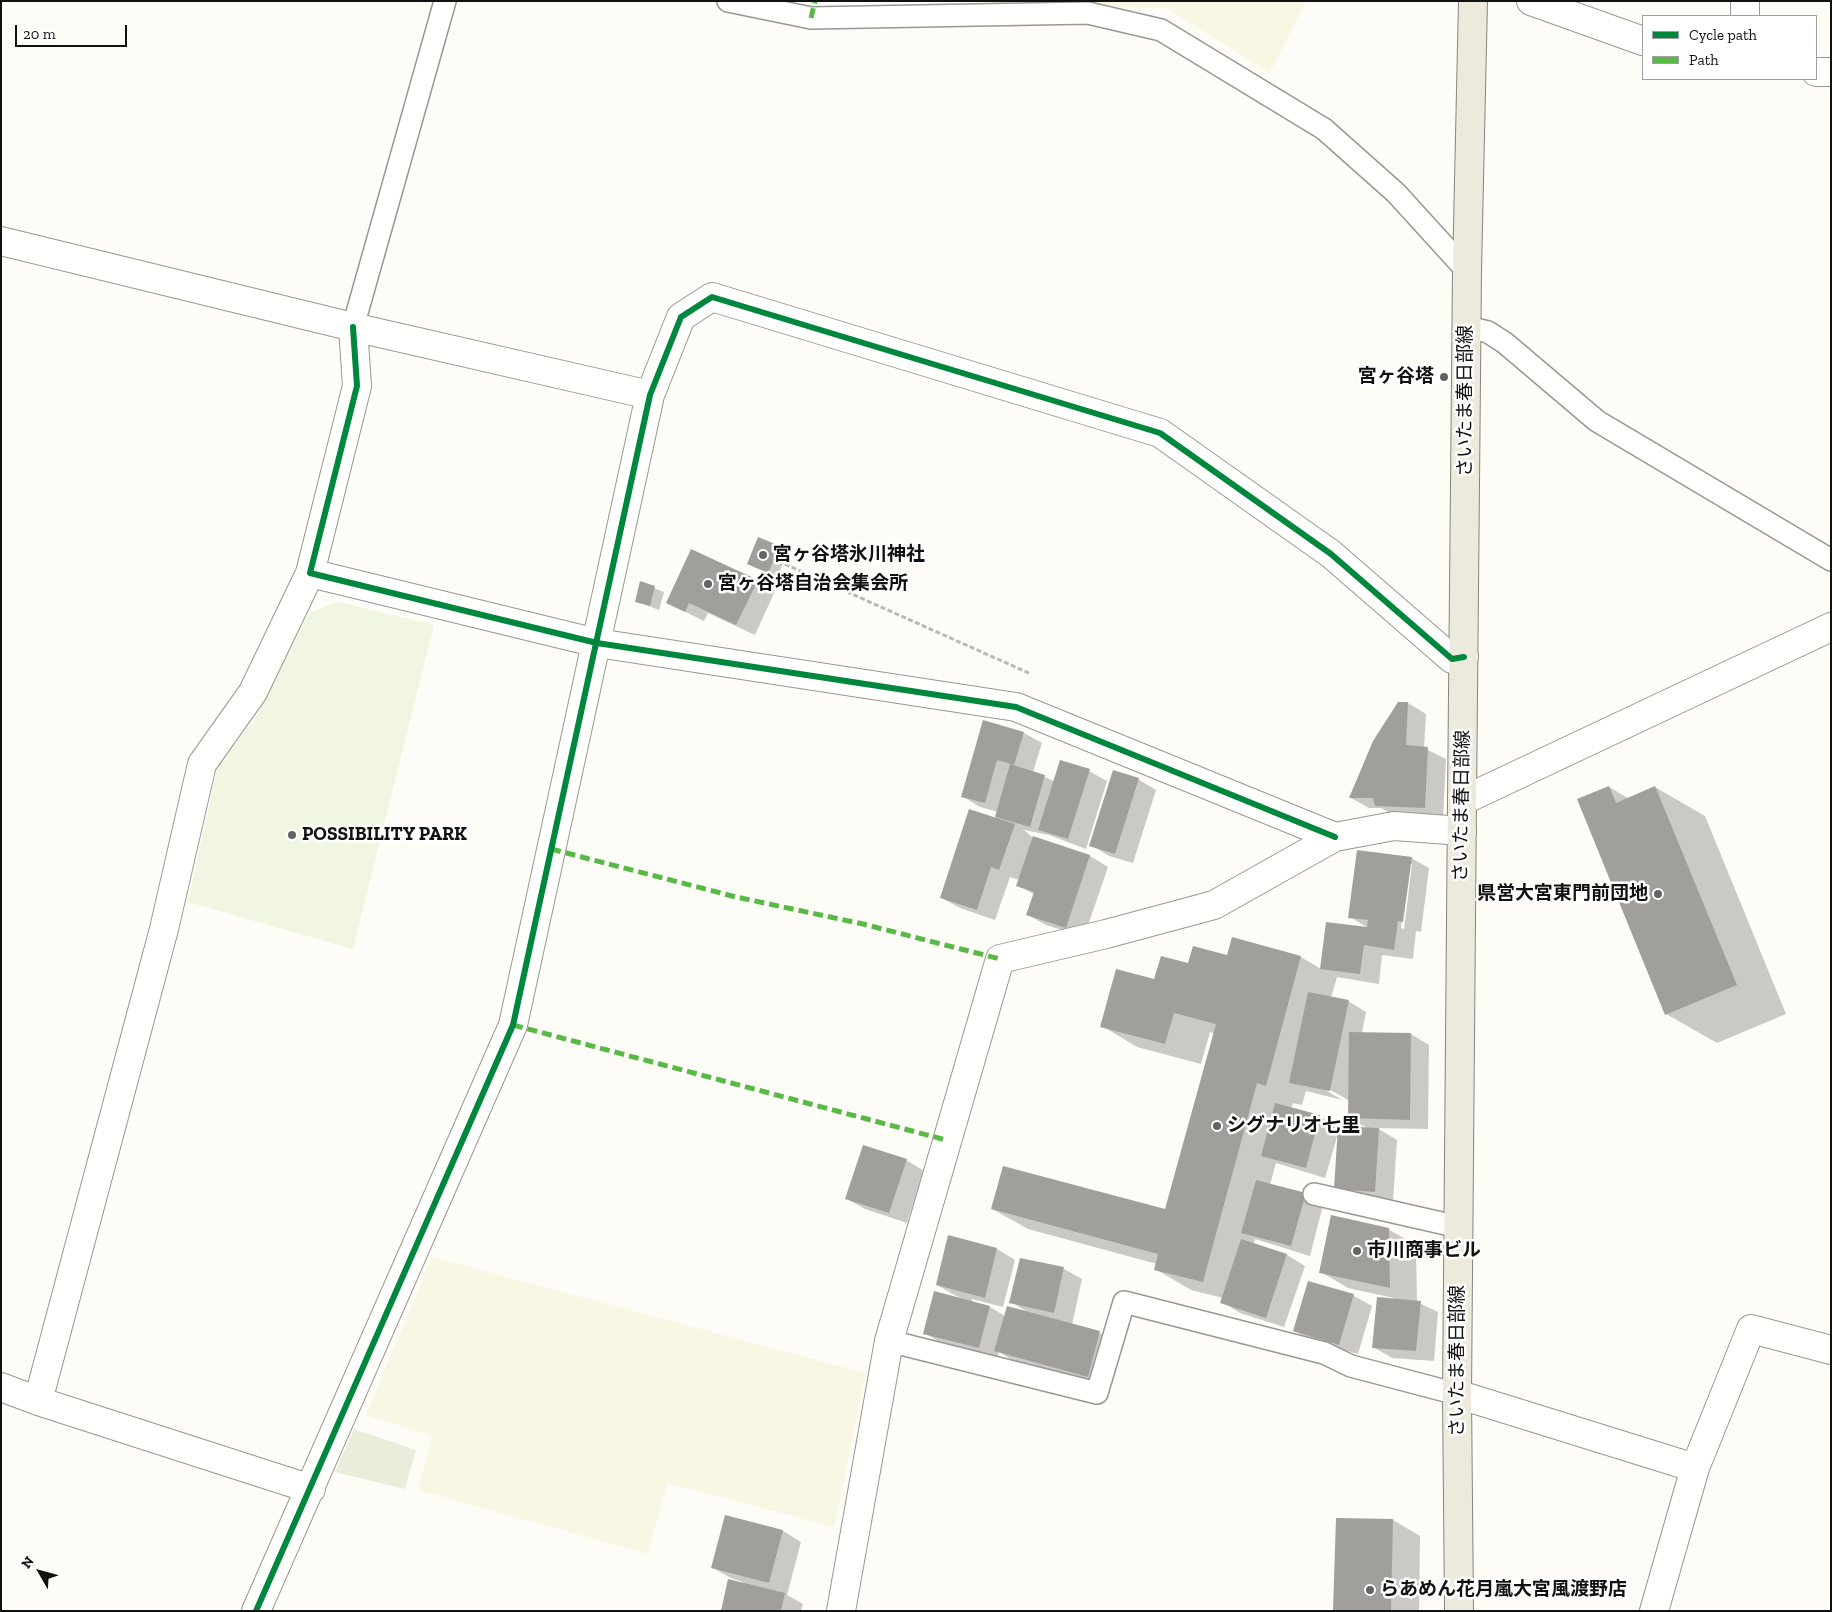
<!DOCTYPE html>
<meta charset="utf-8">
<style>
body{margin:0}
#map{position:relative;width:1832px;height:1612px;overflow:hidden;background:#fdfcf7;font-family:"Zilla Slab",serif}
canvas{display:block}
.frame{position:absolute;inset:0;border:2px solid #111;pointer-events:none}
.legend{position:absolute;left:1642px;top:15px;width:175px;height:65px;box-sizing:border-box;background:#fff;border:1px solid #a0a0a0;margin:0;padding:6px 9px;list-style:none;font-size:15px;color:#111}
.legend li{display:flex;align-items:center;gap:10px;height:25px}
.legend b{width:25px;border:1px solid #a0a0a0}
.north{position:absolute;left:15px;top:1547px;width:50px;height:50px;-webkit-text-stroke:4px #fff;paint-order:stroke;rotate:308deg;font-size:14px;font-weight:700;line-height:20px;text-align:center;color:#111}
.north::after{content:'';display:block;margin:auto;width:18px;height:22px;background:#111;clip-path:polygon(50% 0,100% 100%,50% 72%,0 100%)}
.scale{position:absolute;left:15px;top:25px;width:112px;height:22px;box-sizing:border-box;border:2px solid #111;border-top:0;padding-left:6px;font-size:15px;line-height:18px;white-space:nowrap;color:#111;-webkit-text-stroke:4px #fff;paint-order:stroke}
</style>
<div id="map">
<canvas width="1832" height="1612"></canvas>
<div class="frame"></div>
<ul class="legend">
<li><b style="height:6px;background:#00873e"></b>Cycle path</li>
<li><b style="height:6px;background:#58b947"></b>Path</li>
</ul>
<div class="north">N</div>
<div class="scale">20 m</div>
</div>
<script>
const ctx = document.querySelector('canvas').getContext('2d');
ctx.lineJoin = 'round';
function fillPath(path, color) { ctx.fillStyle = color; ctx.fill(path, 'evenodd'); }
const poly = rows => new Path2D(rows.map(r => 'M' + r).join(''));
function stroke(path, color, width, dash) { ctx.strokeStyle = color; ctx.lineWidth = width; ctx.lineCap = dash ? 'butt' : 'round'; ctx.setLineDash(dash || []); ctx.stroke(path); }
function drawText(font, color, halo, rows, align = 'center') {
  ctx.font = font + ' "Zilla Slab","Noto Sans JP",serif'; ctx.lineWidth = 5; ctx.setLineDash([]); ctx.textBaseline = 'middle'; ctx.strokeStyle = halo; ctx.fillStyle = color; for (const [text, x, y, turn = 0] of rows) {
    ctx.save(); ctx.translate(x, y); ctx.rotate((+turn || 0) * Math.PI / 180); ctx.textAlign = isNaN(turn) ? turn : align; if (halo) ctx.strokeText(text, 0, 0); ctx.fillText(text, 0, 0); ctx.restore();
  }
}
fillPath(poly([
 [938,1,1306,1,1270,73,1166,8],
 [432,1257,866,1373,834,1527,667,1483,648,1554,418,1490,432,1436,366,1415]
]), '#f9f7e4');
fillPath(poly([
 [354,1429,416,1450,405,1489,335,1472]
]), '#e9eedb');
fillPath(poly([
 [338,602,434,625,353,949,188,902,217,769,255,719,309,613]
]), '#f0f6e1');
fillPath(poly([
 [779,547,788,552,777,577,748,564],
 [757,581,775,591,755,635,708,613,704,621,667,603],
 [641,583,664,592,659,610,636,601],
 [1408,703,1426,714,1424,748,1446,759,1443,818,1395,816,1381,808,1369,808,1351,798],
 [983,721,1024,733,1042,743,1033,772,1054,781,1089,771,1107,781,1086,849,1049,835,1024,830,1032,837,1090,856,1108,867,1084,937,1046,925,1028,915,1035,895,1018,885,1019,880,1010,877,995,920,960,908,942,898,996,819,998,812,980,807,962,796],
 [1138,779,1156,790,1133,863,1109,856,1091,845],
 [1609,787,1628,798,1655,787,1705,816,1786,1014,1717,1043,1666,1014],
 [1411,858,1429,868,1421,932,1416,931,1413,959,1382,955,1379,984,1337,977,1331,998,1348,1001,1366,1012,1362,1033,1411,1034,1429,1045,1428,1129,1377,1128,1397,1140,1393,1201,1335,1188,1339,1130,1325,1178,1276,1163,1270,1185,1323,1205,1310,1256,1255,1239,1254,1244,1287,1255,1305,1266,1284,1327,1240,1313,1222,1302,1223,1298,1191,1290,1155,1269,1157,1264,1028,1229,992,1209,1166,1211,1215,1034,1210,1032,1201,1064,1137,1047,1102,1026,1155,981,1189,965,1228,957,1232,938,1301,957,1321,969,1370,929,1350,917],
 [1409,864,1412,864,1404,929,1401,928],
 [1325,1087,1350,1101,1349,1118,1369,1129,1338,1127,1320,1117,1291,1109,1293,1103,1302,1105,1306,1091,1342,1100,1324,1089],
 [906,1160,924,1171,907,1223,865,1209,847,1199],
 [1388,1229,1416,1245,1417,1302,1438,1312,1434,1361,1392,1358,1373,1347,1394,1298,1348,1288,1321,1272],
 [949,1237,997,1249,1015,1260,1003,1307,972,1299,972,1302,990,1307,1005,1316,1026,1311,1011,1302,1021,1259,1064,1269,1082,1279,1072,1325,1100,1333,1118,1343,1106,1386,1014,1361,999,1352,997,1358,943,1344,925,1333,960,1298,937,1285],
 [1309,1282,1354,1296,1372,1306,1358,1354,1313,1341,1294,1331],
 [726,1516,783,1531,801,1542,787,1595,803,1604,801,1611,722,1611,743,1582,731,1578,713,1568],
 [1337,1519,1393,1520,1420,1536,1419,1611,1334,1611]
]), '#0003');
fillPath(poly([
 [758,537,780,546,768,573,747,564],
 [691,549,758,580,736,625,689,603,685,612,666,603],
 [640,581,655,586,650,606,635,602],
 [1398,702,1408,702,1406,745,1428,747,1425,808,1375,806,1373,798,1349,798,1373,741],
 [983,720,1024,732,1014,765,997,760,985,803,961,797],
 [1060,760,1090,769,1068,839,1038,830],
 [1010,764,1045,775,1030,827,995,817],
 [1113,770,1139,778,1115,854,1089,846],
 [1609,786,1616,803,1655,786,1737,985,1665,1015,1577,799],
 [969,809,1015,824,999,870,991,867,977,910,940,898],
 [1033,836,1090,855,1066,928,1026,915,1034,892,1016,886],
 [1357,850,1412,857,1403,922,1398,921,1394,950,1364,945,1360,974,1320,969,1326,922,1367,927,1368,920,1348,918],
 [1232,937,1301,956,1266,1086,1257,1083,1203,1282,1154,1270,1158,1254,991,1209,1003,1166,1165,1209,1216,1024,1174,1013,1165,1044,1100,1027,1116,969,1154,979,1161,956,1188,963,1193,946,1227,955],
 [1308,992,1349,1000,1330,1091,1289,1083],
 [1349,1032,1411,1033,1410,1120,1348,1118],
 [1275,1103,1320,1115,1306,1168,1261,1156],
 [1338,1126,1379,1128,1375,1192,1334,1189],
 [863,1145,907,1159,889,1213,845,1199],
 [1256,1180,1306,1193,1291,1246,1241,1233],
 [1331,1215,1389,1228,1390,1288,1319,1273],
 [948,1235,997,1248,985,1298,936,1285],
 [1241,1239,1287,1254,1266,1318,1220,1303],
 [1020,1258,1064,1267,1054,1313,1009,1303],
 [1308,1281,1354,1294,1339,1345,1293,1331],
 [934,1291,990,1306,979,1348,923,1334],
 [1377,1297,1421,1301,1416,1351,1372,1348],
 [1007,1306,1100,1331,1088,1377,994,1351],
 [725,1515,783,1530,769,1583,711,1568],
 [1336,1518,1393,1519,1391,1611,1333,1611],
 [728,1579,785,1593,781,1611,721,1611]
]), '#a19f9c');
const lane = poly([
 [728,1,811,18,1088,13,1161,30,1324,129,1396,193,1467,271],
 [353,327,445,1],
 [1467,327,1488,332,1505,343,1597,421,1831,560],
 [1314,1194,1459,1227],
 [889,1341,1097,1393,1124,1302,1324,1353,1351,1366,1457,1394]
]);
const street = poly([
 [1531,1,1643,41],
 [1745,16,1745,1],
 [1816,72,1831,72],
 [1,241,353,327,650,395],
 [353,327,357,386,310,573,597,643,1016,707,1335,837],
 [1462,801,1831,627],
 [1,1387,38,1401,311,1489],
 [1457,1394,1695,1468],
 [38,1401,164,929,202,764,253,692,310,573],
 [256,1611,513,1025,650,395,681,317,712,297,1160,433,1331,554,1452,659,1464,657],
 [841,1611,889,1341,1000,959,1106,934,1214,905,1335,837,1394,826,1462,831],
 [1654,1611,1695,1468,1751,1329,1831,1350]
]);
const primary = poly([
 [1459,1611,1457,1394,1462,801,1467,271,1473,1]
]);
stroke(lane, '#979795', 24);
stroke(street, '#979795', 30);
stroke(primary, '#858482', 30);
stroke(poly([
 [778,561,1031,674]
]), '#b9b9b8', 3, [5, 2.5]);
stroke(lane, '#fffffe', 21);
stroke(street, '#fffffe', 28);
stroke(primary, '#ede9dc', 28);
stroke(poly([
 [811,18,815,1],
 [551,849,736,897,863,924,1000,959],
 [513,1025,946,1140]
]), '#58b947', 5, [10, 5]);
stroke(poly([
 [353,327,357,386,310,573,597,643,1016,707,1335,837],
 [256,1611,513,1025,650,395,681,317,712,297,1160,433,1331,554,1452,659,1464,657]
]), '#00873e', 6);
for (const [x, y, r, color] of [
 [1444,377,5,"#646362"],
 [763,555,5,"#646362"],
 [708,584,5,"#646362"],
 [292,835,5,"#646362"],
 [1658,894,5,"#646362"],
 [1217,1126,5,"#646362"],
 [1357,1251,5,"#646362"],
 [1370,1590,5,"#646362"]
]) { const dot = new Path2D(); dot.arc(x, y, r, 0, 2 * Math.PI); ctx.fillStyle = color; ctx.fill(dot); stroke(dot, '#fff', 2); }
drawText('bold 19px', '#111', '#fff', [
 ["宮ヶ谷塔",1434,377,"right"],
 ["宮ヶ谷塔氷川神社",773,555],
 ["宮ヶ谷塔自治会集会所",718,584],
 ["POSSIBILITY PARK",302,835],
 ["県営大宮東門前団地",1648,894,"right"],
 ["シグナリオ七里",1227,1126],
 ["市川商事ビル",1367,1251],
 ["らあめん花月嵐大宮風渡野店",1380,1590]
], 'left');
drawText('19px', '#111', '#fff', [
 ["さいたま春日部線",1466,401,-90],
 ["さいたま春日部線",1462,806,-89],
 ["さいたま春日部線",1458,1361,-90]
]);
</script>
